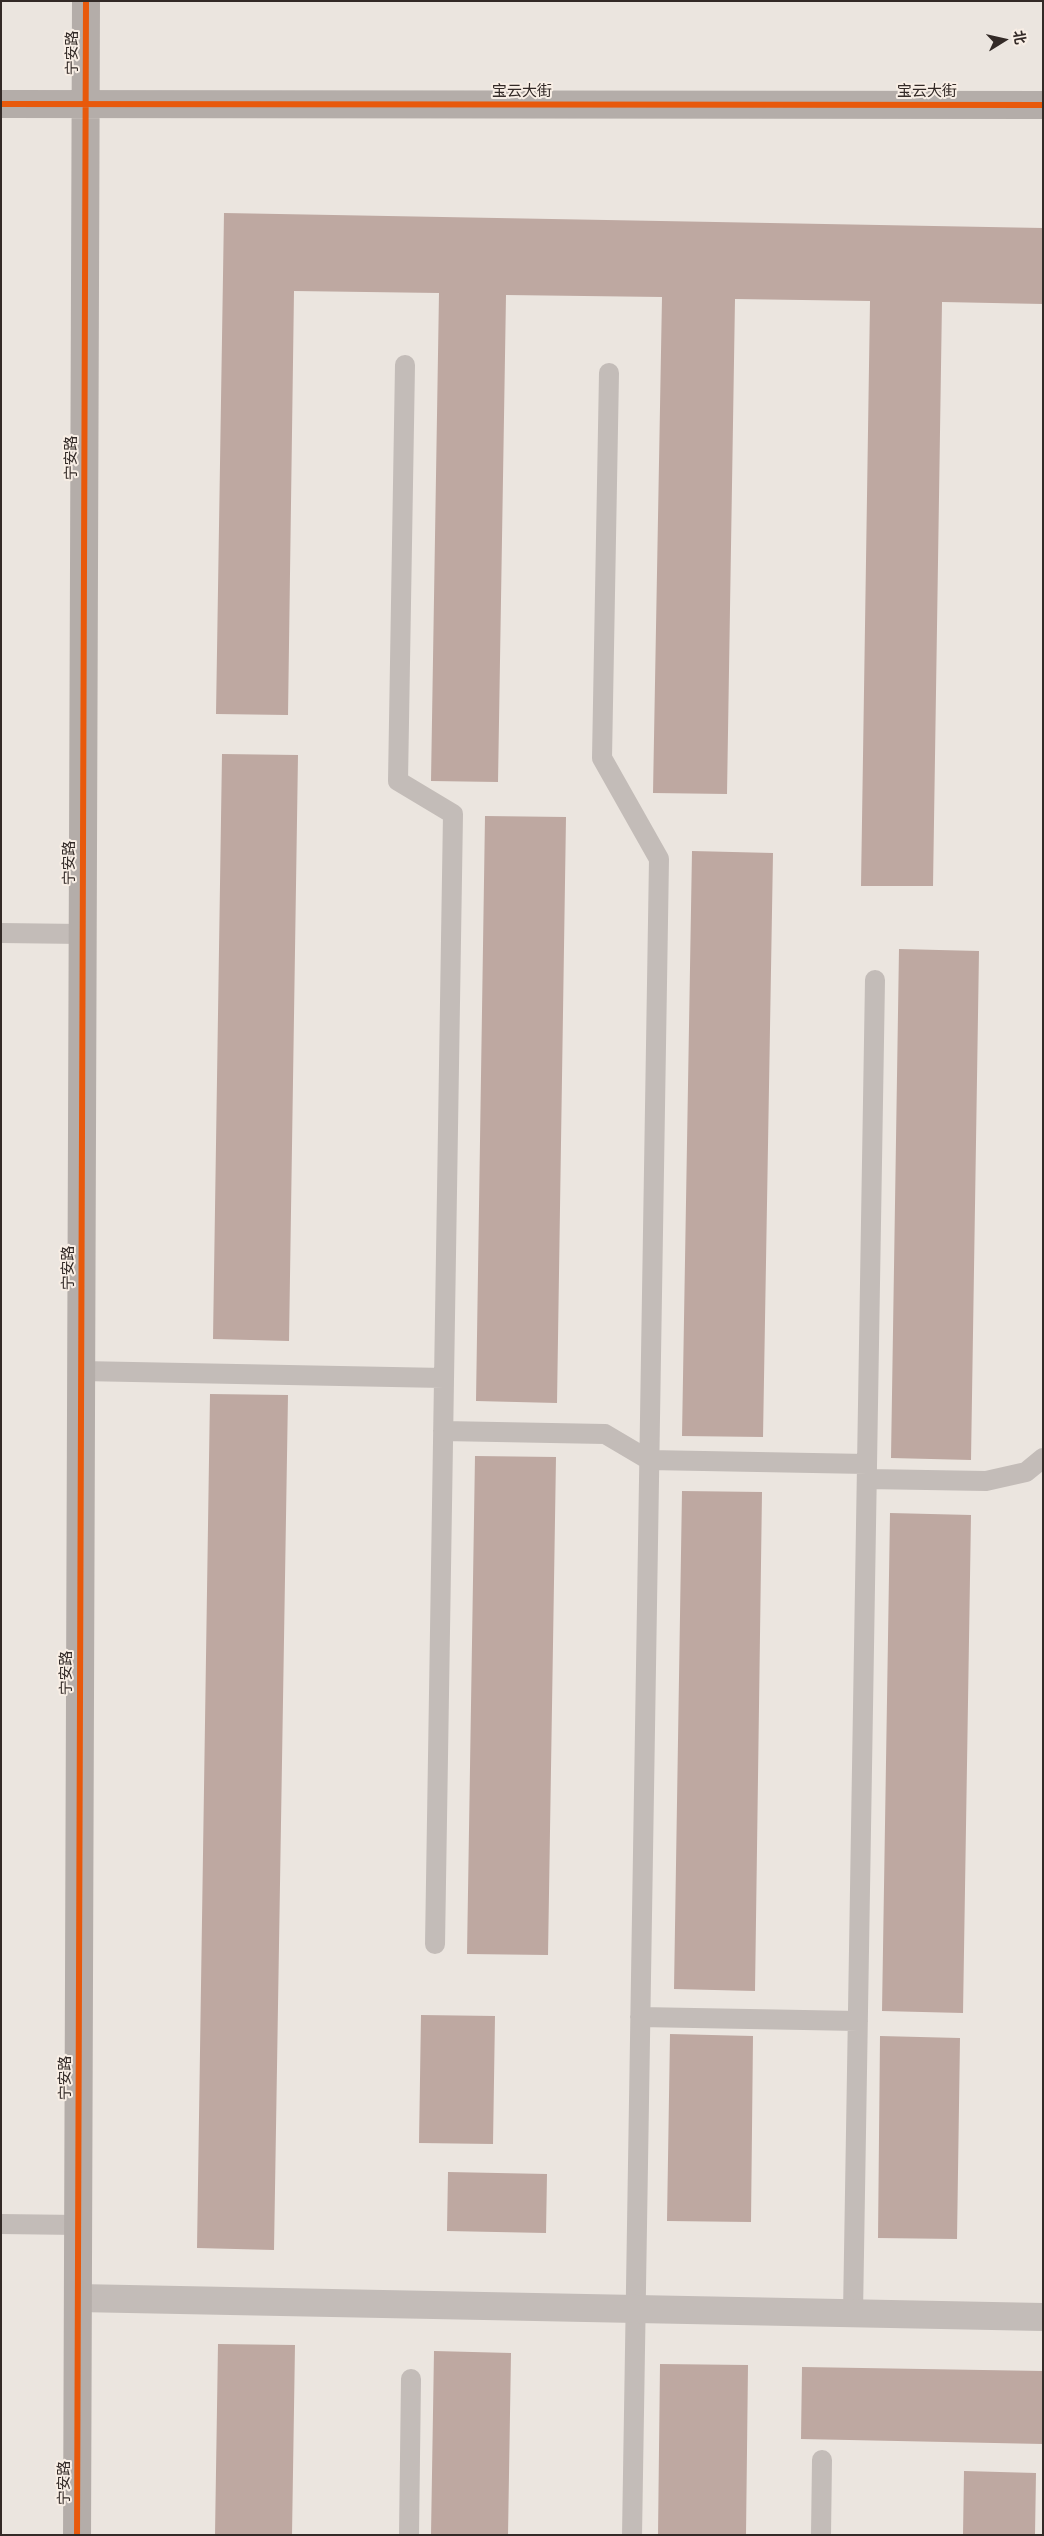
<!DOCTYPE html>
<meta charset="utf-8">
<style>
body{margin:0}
#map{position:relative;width:1044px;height:2536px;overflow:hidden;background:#ebe5df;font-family:"Fira Sans Condensed","Noto Sans SC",sans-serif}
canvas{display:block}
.frame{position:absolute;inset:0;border:2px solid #332a27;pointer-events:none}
.north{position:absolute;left:979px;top:15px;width:50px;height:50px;-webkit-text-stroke:4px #f8eee5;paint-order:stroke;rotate:80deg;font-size:14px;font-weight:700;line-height:20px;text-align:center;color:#332a27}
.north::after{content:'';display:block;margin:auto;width:18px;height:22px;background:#332a27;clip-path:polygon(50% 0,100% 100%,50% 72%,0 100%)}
</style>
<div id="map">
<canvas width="1044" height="2536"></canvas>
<div class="frame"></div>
<div class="north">北</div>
</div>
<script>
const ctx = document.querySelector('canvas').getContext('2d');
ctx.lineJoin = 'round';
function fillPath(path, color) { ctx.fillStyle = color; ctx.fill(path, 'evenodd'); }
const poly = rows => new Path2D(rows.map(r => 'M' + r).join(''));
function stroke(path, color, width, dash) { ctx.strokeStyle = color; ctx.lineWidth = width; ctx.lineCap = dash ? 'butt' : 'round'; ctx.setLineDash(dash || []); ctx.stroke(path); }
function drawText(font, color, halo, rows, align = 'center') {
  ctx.font = font + ' "Fira Sans Condensed","Noto Sans SC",sans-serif'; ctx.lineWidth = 4; ctx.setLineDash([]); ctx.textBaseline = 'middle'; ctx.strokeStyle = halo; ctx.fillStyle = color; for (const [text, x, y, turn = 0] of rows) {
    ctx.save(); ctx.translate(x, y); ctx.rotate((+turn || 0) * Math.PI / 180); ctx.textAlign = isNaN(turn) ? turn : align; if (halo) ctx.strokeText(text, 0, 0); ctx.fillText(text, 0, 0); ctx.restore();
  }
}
fillPath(poly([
 [224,213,1043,228,1043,304,942,302,933,886,861,886,870,301,735,299,727,794,653,793,662,297,506,295,498,782,431,781,439,293,294,291,288,715,216,714],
 [222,754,298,755,289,1341,213,1339],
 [485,816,566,817,557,1403,476,1401],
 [692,851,773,853,763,1437,682,1436],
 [899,949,979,951,971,1460,891,1458],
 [210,1394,288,1395,274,2250,197,2248],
 [475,1456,556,1457,548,1955,467,1954],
 [682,1491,762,1492,755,1991,674,1989],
 [890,1513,971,1515,963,2013,882,2011],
 [421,2015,495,2016,493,2144,419,2143],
 [670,2034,753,2036,751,2222,667,2221],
 [880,2036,960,2038,957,2239,878,2238],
 [448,2172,547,2174,546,2233,447,2231],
 [218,2344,295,2345,292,2535,215,2535],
 [434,2351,511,2353,508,2535,431,2535],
 [660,2364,748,2365,746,2535,658,2535],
 [802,2367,1043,2371,1043,2444,801,2439],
 [964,2471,1036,2473,1035,2535,963,2535]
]), '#bea8a1');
stroke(poly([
 [405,365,398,781,453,814,435,1944],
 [609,373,602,758,659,859,632,2535],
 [1,933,82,934],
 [81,1371,444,1378],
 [443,1431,605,1434,649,1460,867,1464],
 [867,1479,986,1481,1026,1472,1043,1458],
 [640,2017,858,2021],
 [1,2224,78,2225],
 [853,2313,875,980],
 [409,2535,411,2379],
 [821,2535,822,2460]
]), '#c3bcb8', 20);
stroke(poly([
 [78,2298,1043,2317]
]), '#c3bcb8', 28);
stroke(poly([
 [1,104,1043,105],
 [77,2535,86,1]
]), '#b4ada9', 28);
stroke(poly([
 [1,104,1043,105],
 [77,2535,86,1]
]), '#e8590c', 6);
drawText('15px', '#332a27', '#f8eee5', [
 ["宁安路",73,53,-90],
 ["宝云大街",522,92],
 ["宝云大街",927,92],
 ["宁安路",72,458,-90],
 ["宁安路",70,863,-90],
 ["宁安路",69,1268,-90],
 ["宁安路",67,1673,-90],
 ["宁安路",66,2078,-90],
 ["宁安路",65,2483,-90]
]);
</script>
